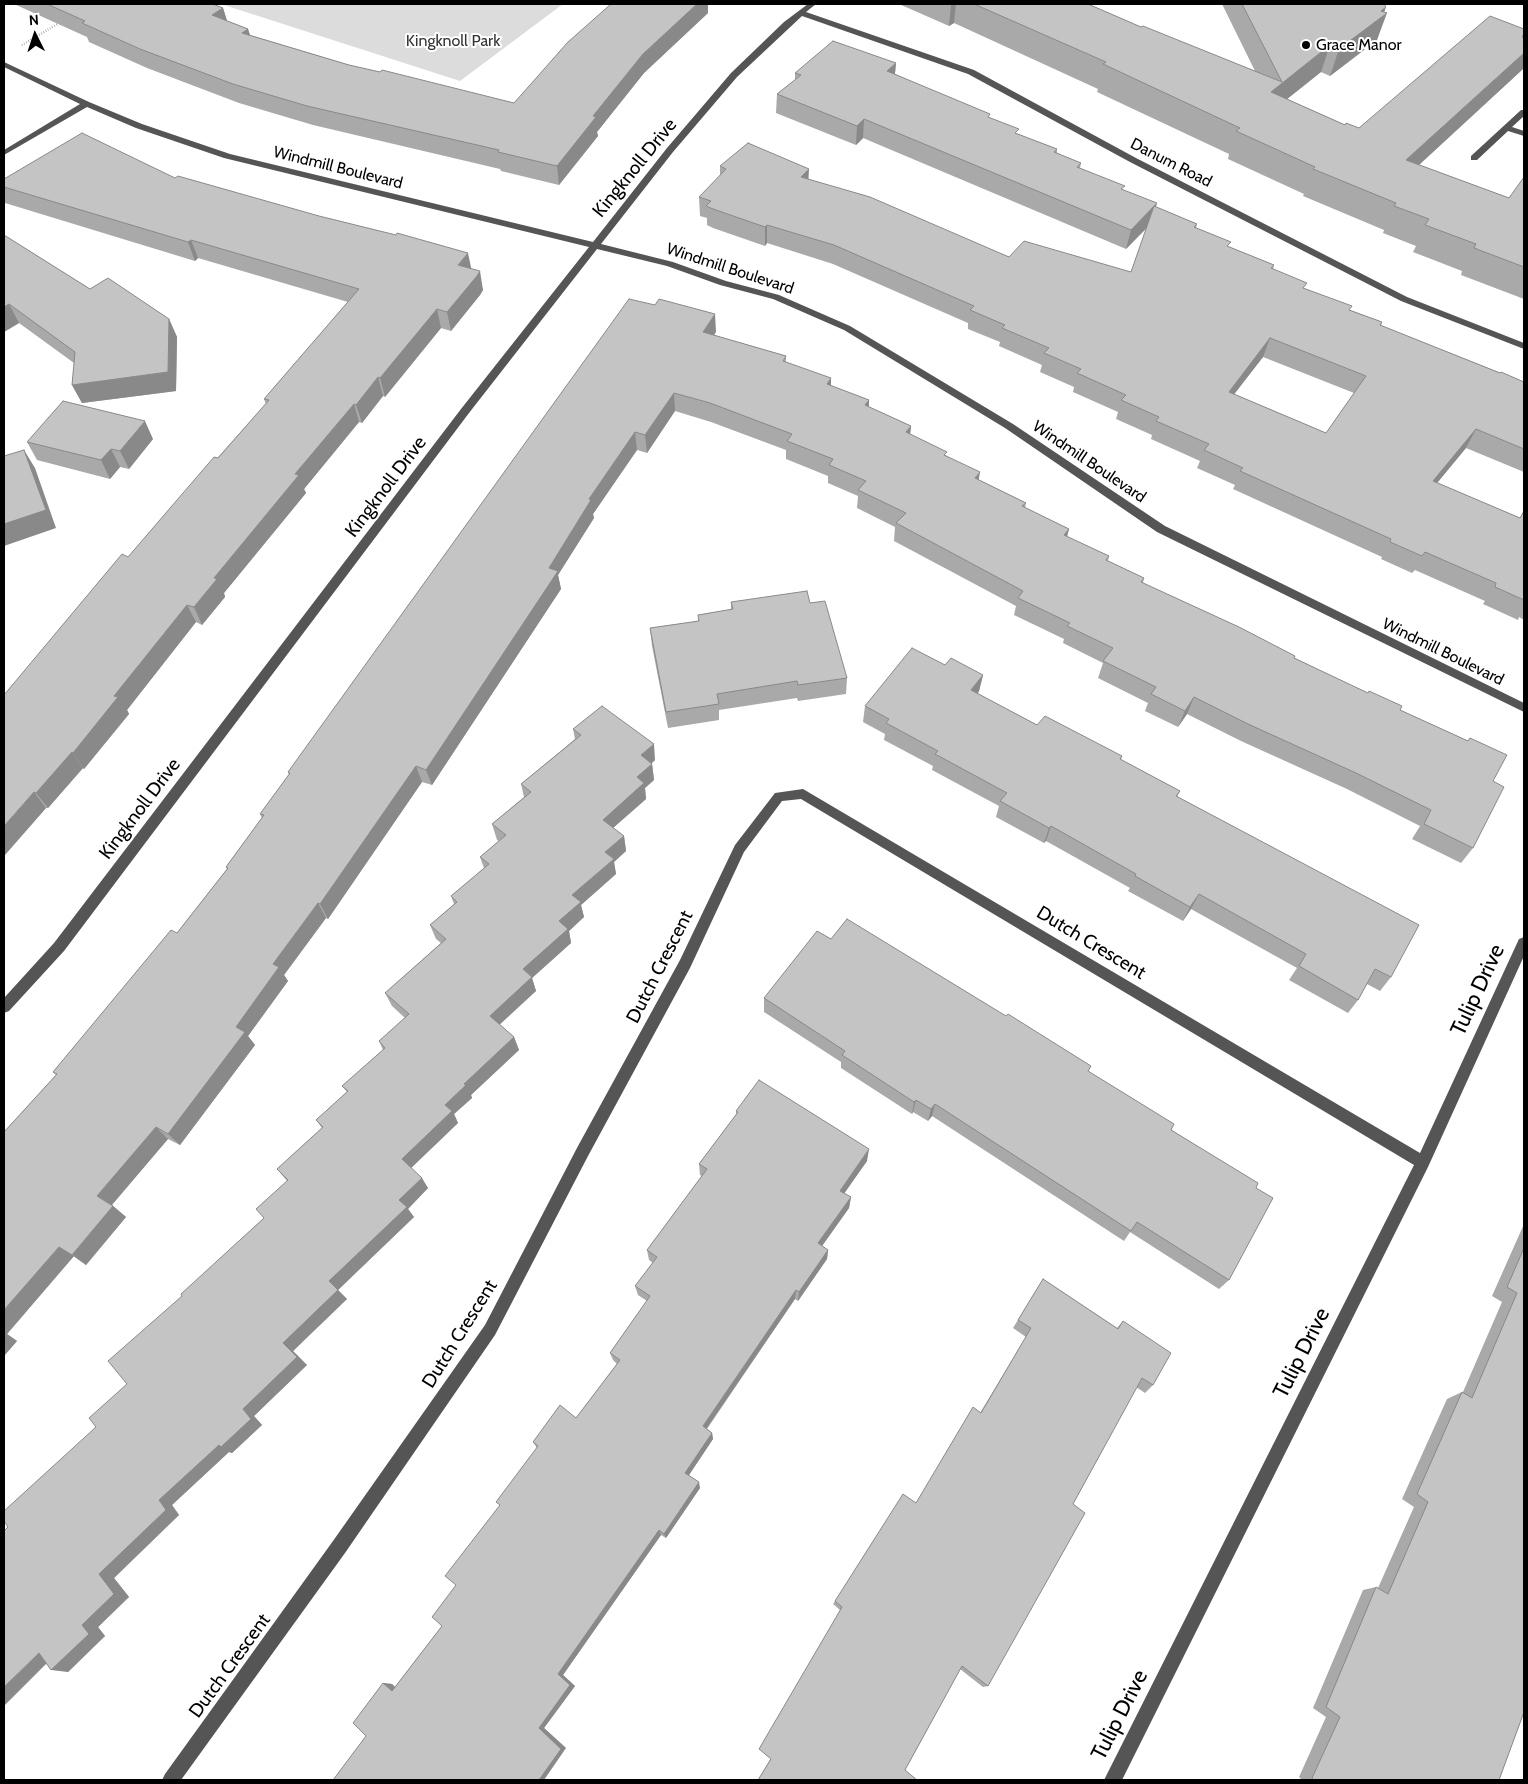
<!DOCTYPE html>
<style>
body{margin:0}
#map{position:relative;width:1528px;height:1784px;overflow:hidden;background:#fff;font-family:Cabin,sans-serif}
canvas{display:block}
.frame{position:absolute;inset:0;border:5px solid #000;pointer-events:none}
.north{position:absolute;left:10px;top:10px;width:50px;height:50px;-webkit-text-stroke:4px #fff;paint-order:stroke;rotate:356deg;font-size:14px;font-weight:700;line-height:20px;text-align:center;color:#000}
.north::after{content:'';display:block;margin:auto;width:18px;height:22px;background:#000;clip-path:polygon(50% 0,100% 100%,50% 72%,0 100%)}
</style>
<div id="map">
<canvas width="1528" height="1784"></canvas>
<div class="frame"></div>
<div class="north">N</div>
</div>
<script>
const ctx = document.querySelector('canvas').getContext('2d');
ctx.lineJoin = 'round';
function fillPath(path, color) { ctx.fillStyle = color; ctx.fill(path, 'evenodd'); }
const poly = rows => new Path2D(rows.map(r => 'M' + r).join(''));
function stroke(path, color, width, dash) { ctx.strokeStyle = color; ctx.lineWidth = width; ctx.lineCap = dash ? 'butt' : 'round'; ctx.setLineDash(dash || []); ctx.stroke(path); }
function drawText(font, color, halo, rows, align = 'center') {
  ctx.font = font + ' Cabin,sans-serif'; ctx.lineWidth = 4; ctx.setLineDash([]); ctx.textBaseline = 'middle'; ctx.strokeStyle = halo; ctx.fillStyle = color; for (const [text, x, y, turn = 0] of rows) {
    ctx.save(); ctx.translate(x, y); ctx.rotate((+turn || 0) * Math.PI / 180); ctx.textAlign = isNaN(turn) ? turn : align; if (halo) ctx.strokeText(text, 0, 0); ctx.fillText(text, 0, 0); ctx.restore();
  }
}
fillPath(poly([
 [221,4,563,4,460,81]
]), '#dcdcdc');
stroke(poly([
 [22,45,61,22]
]), '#777', 2.5, [0.5, 2]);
fillPath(poly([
 [808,4,816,4,806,12,974,70,1136,158,1407,297,1524,343,1524,349,1401,301,1130,162,968,74,802,16,737,77,673,152,601,244,673,262,726,281,779,295,850,326,1013,424,1165,526,1524,703,1524,712,1157,532,1005,428,844,330,773,299,720,285,667,266,597,249,469,413,64,951,9,1011,4,1013,4,998,54,943,461,409,589,247,224,158,136,128,87,107,4,155,4,150,80,104,4,67,4,62,89,102,142,124,230,154,593,242,667,148,731,73,784,22,808,4],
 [1521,110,1524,110,1524,116,1512,127,1524,131,1524,136,1508,131,1477,160,1471,160,1471,156,1521,110],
 [803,789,1420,1153,1519,939,1524,937,1524,956,1428,1167,1122,1780,1104,1780,1414,1165,801,799,782,801,744,852,690,968,588,1156,495,1335,345,1553,181,1780,162,1780,165,1774,333,1541,485,1325,578,1146,680,960,735,845,775,793,803,789]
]), '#555');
fillPath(poly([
 [14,4,213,4,223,8,227,21,248,29,250,35,349,65,514,103,610,5,610,4,708,4,708,13,644,73,597,132,598,136,559,185,501,171,500,169,313,125,239,103,147,68,89,42,87,37],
 [899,4,1088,4,1141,27,1255,71,1222,4,1384,4,1384,12,1377,40,1330,76,1321,72,1287,99,1345,125,1359,128,1523,69,1419,165,1509,198,1524,177,1524,299,1461,275,1462,271,1413,252,1416,246,1383,233,1384,230,1303,196,1304,194,1228,159,1229,154,1097,92,1098,89,954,23,949,26],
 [896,63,895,74,990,118,1018,134,1057,149,1057,153,1081,163,1080,168,1156,207,1197,224,1196,228,1229,247,1274,265,1273,269,1305,289,1350,310,1382,322,1381,326,1524,382,1524,472,1466,448,1437,483,1520,518,1524,511,1524,620,1519,617,1518,620,1483,604,1485,601,1415,570,1412,573,1381,559,1382,557,1233,489,1235,485,1197,468,1200,461,1151,439,1152,435,1116,419,1118,412,1073,392,1074,387,1040,372,1042,365,999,346,1000,342,968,329,968,323,833,264,767,243,765,246,713,228,707,225,707,218,700,216,699,197,720,176,720,166,808,179,1009,257,1131,272,1147,228,1126,249,863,138,856,145,776,113,777,94,795,80,795,73],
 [1263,357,1354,393,1326,433,1234,394],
 [175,178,471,269,483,290,480,295,451,331,441,328,385,397,383,396,362,423,359,422,304,489,306,493,224,593,225,597,202,625,196,622,127,710,129,714,84,769,83,768,48,808,46,808,4,856,128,557,266,404,264,399,348,302,198,258,195,261,5,203,4,201,4,179],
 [4,235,90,289,169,319,177,337,176,391,82,403,72,385,74,363,19,323,4,332],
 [716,332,714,335,786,356,786,362,831,386,869,400,869,407,911,426,910,434,947,456,979,480,1026,503,1025,508,1069,529,1067,537,1109,556,1108,561,1144,578,1143,583,1400,710,1468,741,1470,738,1493,781,1473,848,1461,863,1412,839,1420,826,1347,789,1241,741,1187,714,1178,727,1145,711,1148,703,1098,678,1103,663,1063,643,1064,639,1014,615,1016,606,894,541,895,527,857,508,858,496,828,483,828,476,786,459,786,450,711,422,675,411,647,453,637,450,593,514,594,518,558,575,561,589,432,785,422,782,328,919,326,918,284,975,288,981,248,1036,255,1045,180,1145,168,1139,112,1205,126,1217,86,1265,74,1256,7,1334,17,1341,4,1356,4,1132,56,1075,53,1072,177,933,227,869,226,867,262,818,260,814,289,775,288,772],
 [153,439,129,469,120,467,110,479,37,460,27,442],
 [731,602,810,603,847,678,846,694,798,701,797,698,719,710,719,720,668,728,652,646,650,628,698,621,698,615,731,610],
 [945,665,983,675,979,691,978,694,1037,725,1122,756,1121,760,1180,791,1177,797,1391,977,1380,991,1367,984,1358,1000,1348,1013,1289,980,1297,968,1191,909,1183,921,1128,891,1130,888,1046,841,1044,843,996,817,999,806,932,770,933,766,884,740,885,734,863,722,865,706],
 [573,729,655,760,652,763,654,780,645,788,646,799,613,828,624,836,626,851,614,862,616,874,581,905,584,917,569,931,571,943,532,978,536,991,499,1024,514,1037,519,1050,471,1095,472,1098,454,1114,458,1123,411,1168,428,1188,408,1209,414,1217,338,1290,347,1299,293,1351,307,1365,254,1416,262,1425,232,1453,229,1452,172,1505,179,1515,114,1578,129,1597,98,1627,105,1636,68,1672,46,1664,8,1527,96,1427,127,1384,182,1296,264,1218,287,1181,277,1169,322,1128,316,1120,347,1092,342,1086,383,1050,379,1041,405,1018,392,1006,385,993,441,943,436,939,430,925,454,904,451,896,484,868,480,857,499,841,497,840,492,824,524,797,521,784,575,739],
 [831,939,1088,1072,1256,1188,1229,1280,1219,1289,1130,1232,1124,1241,932,1116,928,1121,913,1112,912,1114,841,1068,841,1062,764,1012,764,998],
 [736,1111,867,1161,844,1193,851,1197,849,1208,822,1246,828,1250,827,1259,798,1301,795,1299,707,1429,712,1433,713,1439,689,1475,700,1488,666,1538,661,1535,563,1675,575,1686,544,1728,566,1748,366,1736,383,1683,392,1684,395,1687,442,1626,456,1585,500,1505,537,1448,533,1442,576,1418,617,1364,613,1360,610,1353,647,1301,638,1295,635,1286,653,1263,649,1260,647,1250,702,1176,700,1175,699,1164,736,1115],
 [1524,1224,1524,1712,1499,1780,1300,1780,1301,1779,1299,1777,1326,1717,1313,1708,1363,1590,1376,1587,1378,1588,1414,1507,1402,1499,1447,1399,1462,1392,1463,1392,1502,1302,1492,1296],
 [1043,1279,1117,1328,1123,1321,1153,1385,1145,1393,1136,1387,1073,1504,988,1686,983,1687,960,1669,905,1770,917,1780,758,1780,771,1758,840,1610,833,1604,835,1601,916,1503,980,1413,1026,1337,1013,1328]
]), '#a9a9a9');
fillPath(poly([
 [697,4,708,4,708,13,644,73,597,132,598,136,559,185,557,166,593,116,643,54],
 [951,4,956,4,954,23,949,26],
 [1386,7,1383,16,1387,13,1377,40,1330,76,1339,49],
 [223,8,229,27,212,15],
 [248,29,254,48,242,33],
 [1330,45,1321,72,1262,119,1271,92],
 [1524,53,1524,67,1523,69,1395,187,1406,160],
 [896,63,894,82,887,71],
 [864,119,863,138,856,145,857,126],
 [809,169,808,188,801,177],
 [1157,203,1152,222,1126,249,1131,230],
 [767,225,767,243,765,246,765,227],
 [191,240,198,258,195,261,188,242],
 [468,253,472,272,458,265],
 [480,271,483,290,480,295,451,331,447,312],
 [9,304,19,323,4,332,4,307],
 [437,309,441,328,385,397,380,378],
 [715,314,716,332,704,351,703,332],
 [169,319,177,337,176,391,82,403,72,385],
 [1270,338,1263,357,1222,410,1229,392],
 [378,377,383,396,362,423,356,405],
 [831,378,831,397,827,384],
 [674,393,675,411,647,453,645,435],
 [869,400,868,419,865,405],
 [354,404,359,422,304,489,306,493,224,593,225,597,202,625,194,607,214,578,295,474],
 [145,421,153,439,129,469,120,451],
 [911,426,909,444,906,432],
 [1476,429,1466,448,1423,500,1433,481],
 [635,432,637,450,593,514,594,518,558,575,561,589,432,785,426,770,549,568,589,499],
 [111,449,120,467,110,479,101,460],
 [24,450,35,468,56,528,4,546,4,524],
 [980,472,977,490,975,478],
 [1069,529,1064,547,1064,535],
 [187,605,196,622,127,710,129,714,84,769,73,753,114,696],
 [983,675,979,691,967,707,971,690],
 [1194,697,1187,714,1178,727,1185,711],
 [654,744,655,760,643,771,641,755],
 [72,752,83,768,48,808,36,793],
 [652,764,654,780,645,788,646,799,605,835,603,820,637,777],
 [416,766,422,782,328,919,320,904],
 [34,792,46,808,4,856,4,826],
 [1051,826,1046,841,1044,843,1049,828],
 [624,836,626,851,614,862,616,874,581,905,584,917,569,931,571,943,532,978,536,991,495,1029,490,1016,523,969,559,921,572,895,605,852],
 [1199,894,1191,909,1183,921,1190,907],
 [318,903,326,918,284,975,288,981,248,1036,255,1045,180,1145,168,1134,236,1027,273,964],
 [514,1037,519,1050,471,1095,472,1098,454,1114,458,1123,409,1170,402,1159,445,1105,464,1084],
 [916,1100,913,1112,912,1114,914,1102],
 [935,1104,932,1116,928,1121,931,1109],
 [156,1127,168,1139,110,1207,97,1196],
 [869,1149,867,1161,839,1201,840,1191],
 [422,1178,428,1188,408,1209,414,1217,338,1290,347,1299,293,1351,307,1365,254,1416,262,1425,232,1453,229,1452,172,1505,179,1515,114,1578,129,1597,98,1627,105,1636,68,1672,51,1670,82,1625,99,1574,159,1500,243,1409,283,1343,329,1281,399,1200],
 [851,1197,849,1208,817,1253,818,1243],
 [113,1206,126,1217,86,1265,72,1255],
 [59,1247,74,1256,7,1334,17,1341,4,1356,4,1310],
 [828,1250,827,1259,798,1301,799,1292],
 [796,1290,795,1299,704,1432,703,1426],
 [712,1433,713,1439,687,1478,685,1473],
 [699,1482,700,1488,666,1538,664,1534],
 [659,1530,661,1535,563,1675,575,1686,544,1728,566,1748,544,1780,539,1780,539,1728,558,1674],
 [39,1653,55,1655,4,1706,4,1687],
 [383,1683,392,1684,400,1692,392,1691]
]), '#898989');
const building = poly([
 [47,4,213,4,223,8,212,15,248,29,242,33,349,65,380,72,382,70,514,103,568,42,611,4,697,4,643,54,593,116,596,117,557,166,498,152,499,150,307,106,233,84,140,49,82,23,85,21,47,4],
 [974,4,1088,4,1141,27,1143,26,1282,82,1242,4,1384,4,1386,7,1381,11,1387,13,1339,49,1330,45,1271,92,1345,125,1346,123,1359,128,1490,16,1524,29,1524,34,1522,37,1524,38,1524,53,1406,160,1509,198,1524,177,1524,267,1474,248,1476,244,1425,225,1429,219,1394,206,1396,203,1313,169,1315,167,1236,131,1240,128,1103,64,1106,62,974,4],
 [833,41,896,63,887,71,990,114,988,117,1019,129,1015,133,1057,149,1054,152,1081,163,1077,167,1125,186,1121,189,1157,203,1131,230,864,119,857,126,777,94,801,75,795,73,833,41],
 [82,133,175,178,178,176,319,216,396,235,397,233,468,253,458,265,480,271,477,276,447,312,437,309,380,378,378,377,356,405,354,404,295,474,299,475,214,578,217,579,194,607,187,605,114,696,118,697,73,753,72,752,36,793,34,792,4,826,4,695,122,554,128,557,214,457,218,458,269,400,264,399,359,289,191,240,188,242,4,187,4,179,82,133],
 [748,143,809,169,801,177,870,197,1009,257,1024,241,1131,272,1154,206,1197,224,1194,227,1231,242,1227,246,1274,265,1271,268,1307,283,1303,288,1352,306,1349,310,1382,322,1380,325,1500,373,1501,372,1524,382,1524,449,1476,429,1433,481,1520,518,1524,511,1524,600,1495,587,1496,583,1425,552,1422,556,1390,542,1391,539,1240,471,1243,468,1204,450,1209,444,1156,421,1159,417,1121,400,1126,395,1077,373,1081,369,1044,353,1049,348,1002,328,1005,325,970,310,974,306,834,245,767,225,765,227,713,209,706,206,711,201,699,197,726,169,720,166,748,143],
 [1270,338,1366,376,1326,433,1229,392,1270,338],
 [4,235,90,289,108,278,169,319,168,372,72,385,75,352,9,304,4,307,4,235],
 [629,299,655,305,659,299,715,314,703,332,786,356,783,361,831,378,827,384,869,400,865,405,911,426,906,432,947,452,944,455,980,472,975,478,1026,503,1022,506,1069,529,1064,535,1109,556,1106,560,1144,578,1141,582,1239,627,1295,656,1294,658,1368,693,1369,691,1402,706,1400,710,1468,741,1470,738,1507,755,1493,781,1504,787,1473,848,1424,824,1431,810,1356,773,1248,724,1194,697,1185,711,1151,694,1156,687,1103,661,1113,648,1067,626,1070,623,1018,598,1023,591,896,523,906,513,858,490,866,481,829,465,833,459,787,441,792,434,710,403,674,393,645,435,635,432,589,499,591,500,549,568,558,571,426,770,416,766,320,904,318,903,273,964,279,967,236,1027,245,1032,168,1134,156,1127,97,1196,113,1206,72,1255,59,1247,4,1310,4,1132,57,1074,53,1072,171,930,177,933,228,868,226,867,264,815,260,814,290,773,288,772,629,299],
 [63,401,145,421,120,451,111,449,101,460,27,442,63,401],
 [24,450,46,510,4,524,4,456,24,450],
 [807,591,810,603,825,601,847,678,798,685,797,681,717,694,719,704,666,712,650,628,699,621,698,615,733,609,731,602,807,591],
 [912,648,945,665,951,658,983,675,971,690,1037,725,1045,716,1122,756,1120,759,1180,791,1176,796,1419,925,1391,977,1375,969,1358,1000,1299,966,1306,954,1199,894,1190,907,1135,876,1136,874,1051,826,1049,828,1000,801,1007,793,935,754,938,751,886,723,889,719,865,706,912,648],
 [602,706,654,744,641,755,652,764,637,777,644,783,603,820,624,836,605,852,614,859,572,895,581,902,559,921,568,929,523,969,532,977,490,1016,514,1037,464,1084,466,1085,445,1105,452,1111,402,1159,422,1178,399,1200,407,1207,329,1281,338,1290,283,1343,297,1357,243,1409,251,1419,221,1447,219,1445,159,1500,166,1510,99,1574,114,1594,82,1625,89,1634,51,1670,39,1653,4,1687,4,1531,8,1527,4,1521,4,1511,96,1427,89,1418,127,1384,108,1361,182,1296,181,1294,264,1218,256,1209,288,1180,277,1169,323,1127,316,1120,348,1091,342,1086,385,1048,379,1041,409,1014,385,993,446,939,430,925,457,902,451,896,489,864,480,857,506,835,492,824,531,792,521,784,581,735,573,729,602,706],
 [847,919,1006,1016,1008,1014,1091,1066,1088,1071,1174,1124,1171,1130,1258,1183,1256,1188,1273,1198,1229,1280,1137,1222,1131,1231,935,1104,931,1109,916,1100,914,1102,842,1055,845,1051,764,998,817,931,831,939,847,919],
 [759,1080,869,1149,840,1191,851,1197,818,1243,828,1250,799,1292,796,1290,703,1426,712,1433,685,1473,699,1482,664,1534,659,1530,558,1674,570,1685,539,1728,561,1749,539,1780,333,1780,366,1736,353,1723,383,1683,392,1691,442,1626,432,1617,456,1585,445,1576,500,1505,496,1502,538,1446,533,1442,560,1405,576,1418,620,1360,610,1353,650,1296,635,1286,657,1257,647,1250,707,1169,699,1164,738,1112,736,1111,759,1080],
 [1524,1248,1524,1712,1499,1780,1314,1780,1312,1778,1340,1717,1326,1707,1376,1587,1388,1594,1428,1502,1417,1494,1462,1392,1472,1398,1517,1293,1507,1287,1524,1248],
 [1043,1279,1118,1329,1123,1321,1171,1353,1153,1385,1142,1378,1073,1504,1085,1513,988,1686,962,1666,905,1770,917,1780,758,1780,771,1759,759,1749,842,1607,835,1601,903,1494,916,1503,973,1407,981,1413,1031,1328,1018,1320,1043,1279]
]);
fillPath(building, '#c4c4c4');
stroke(building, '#898989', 1);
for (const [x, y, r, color] of [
 [1306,45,5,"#000"]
]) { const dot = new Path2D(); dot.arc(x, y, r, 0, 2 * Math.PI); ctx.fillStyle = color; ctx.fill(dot); stroke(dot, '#fff', 2); }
drawText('16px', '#333', '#fff', [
 ["Kingknoll Park",453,41]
]);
drawText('16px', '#000', '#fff', [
 ["Grace Manor",1316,45]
], 'left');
drawText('16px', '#000', '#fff', [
 ["Danum Road",1171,163,27],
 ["Windmill Boulevard",338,168,14],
 ["Windmill Boulevard",730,269,18],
 ["Windmill Boulevard",1089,462,34],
 ["Windmill Boulevard",1443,652,26]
]);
drawText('19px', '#000', '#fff', [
 ["Kingknoll Drive",635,168,-51],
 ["Kingknoll Drive",386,487,-53],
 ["Kingknoll Drive",140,809,-53],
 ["Dutch Crescent",1091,943,31],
 ["Dutch Crescent",660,967,-63],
 ["Dutch Crescent",460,1334,-58],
 ["Dutch Crescent",230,1666,-54]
]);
drawText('22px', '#000', '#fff', [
 ["Tulip Drive",1478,990,-65],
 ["Tulip Drive",1302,1353,-63],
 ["Tulip Drive",1120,1715,-63]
]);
</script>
